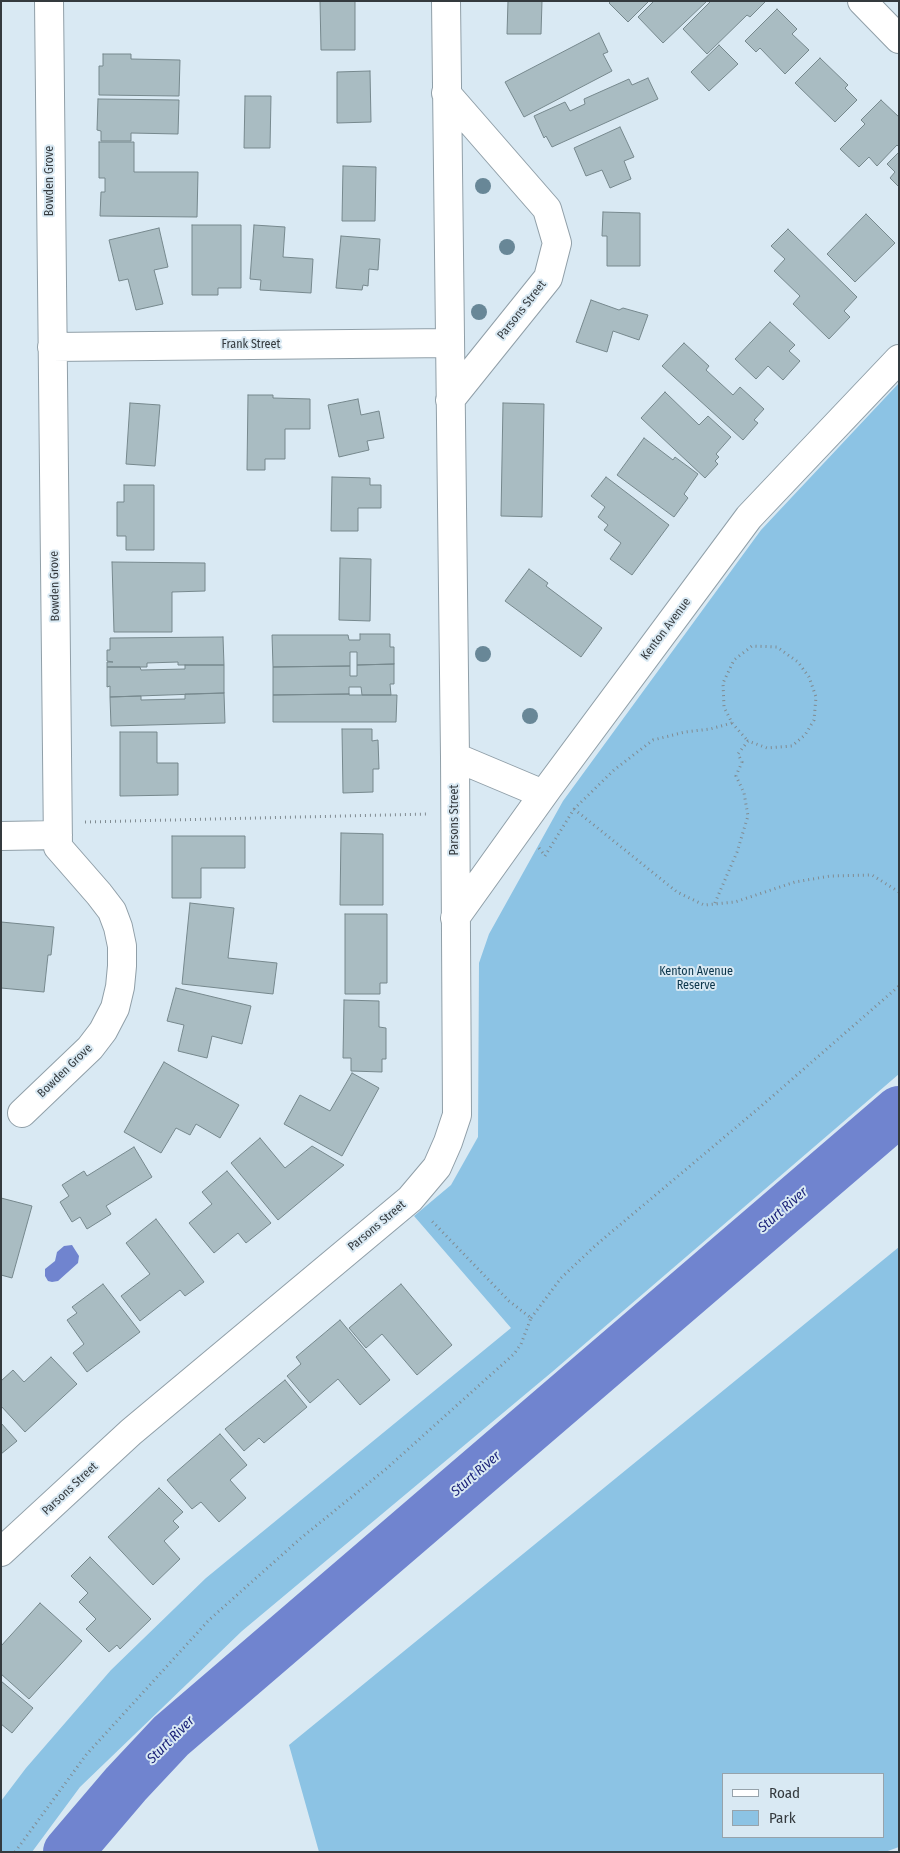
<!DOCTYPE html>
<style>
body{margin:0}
#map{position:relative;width:900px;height:1853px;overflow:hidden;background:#d9e9f3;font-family:"Fira Sans Condensed",sans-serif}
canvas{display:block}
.frame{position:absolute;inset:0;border:2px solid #343a3e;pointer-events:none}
.legend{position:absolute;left:722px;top:1773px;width:162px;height:65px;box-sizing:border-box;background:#d9e9f3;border:1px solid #97a3ab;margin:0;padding:6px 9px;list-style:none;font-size:15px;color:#343a3e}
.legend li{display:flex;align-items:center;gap:10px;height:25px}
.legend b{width:25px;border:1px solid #97a3ab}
</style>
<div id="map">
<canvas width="900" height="1853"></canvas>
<div class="frame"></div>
<ul class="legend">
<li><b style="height:6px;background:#fff"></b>Road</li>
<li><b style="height:14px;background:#8cc3e4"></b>Park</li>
</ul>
</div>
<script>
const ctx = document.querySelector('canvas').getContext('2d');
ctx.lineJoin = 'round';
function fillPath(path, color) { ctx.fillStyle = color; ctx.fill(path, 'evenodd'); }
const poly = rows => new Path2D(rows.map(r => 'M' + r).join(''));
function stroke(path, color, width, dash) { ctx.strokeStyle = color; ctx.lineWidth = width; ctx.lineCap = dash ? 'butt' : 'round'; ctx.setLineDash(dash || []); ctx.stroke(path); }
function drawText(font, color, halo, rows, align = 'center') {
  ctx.font = font + ' "Fira Sans Condensed",sans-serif'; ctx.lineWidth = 4; ctx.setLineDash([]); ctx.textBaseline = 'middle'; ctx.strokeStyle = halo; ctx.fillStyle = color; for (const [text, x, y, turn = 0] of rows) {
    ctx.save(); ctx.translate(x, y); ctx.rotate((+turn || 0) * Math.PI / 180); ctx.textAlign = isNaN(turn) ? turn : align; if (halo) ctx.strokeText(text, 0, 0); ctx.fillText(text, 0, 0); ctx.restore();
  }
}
fillPath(poly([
 [899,383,899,1074,552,1372,242,1631,80,1787,32,1852,1,1852,1,1801,26,1768,111,1670,206,1578,511,1328,414,1216,451,1185,478,1137,479,963,489,934,563,801,761,530],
 [899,1247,899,1847,885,1852,319,1852,289,1745],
 [724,1774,884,1774,884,1837,724,1837]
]), '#8cc3e4');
fillPath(poly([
 [72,1245,79,1256,78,1263,58,1281,52,1282,48,1281,45,1276,45,1269,55,1261,57,1252,64,1246]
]), '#7084cf');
stroke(poly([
 [68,1852,126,1784,171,1736,899,1111]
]), '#7084cf', 50);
const building = poly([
 [320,1,355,1,355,50,321,50,320,1],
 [508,1,542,1,541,34,507,34,508,1],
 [611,1,649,1,628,22,609,3,611,1],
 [654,1,707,1,663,43,638,17,654,1],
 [711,1,766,1,750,17,747,15,707,54,683,29,711,1],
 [777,9,797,29,792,34,809,50,785,74,760,48,756,52,745,41,777,9],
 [599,33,608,52,603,54,612,71,524,117,505,82,599,33],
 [719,45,738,64,709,91,691,72,719,45],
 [103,54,131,54,131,59,180,60,179,96,99,95,99,66,103,66,103,54],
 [820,58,848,85,845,88,857,100,835,122,795,83,820,58],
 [370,71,371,122,337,123,337,72,370,71],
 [648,78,658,99,552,147,546,136,544,138,534,116,565,102,570,111,585,104,584,99,629,79,632,85,648,78],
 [245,96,271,96,270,148,244,148,245,96],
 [98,99,179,100,178,134,131,133,131,141,101,141,101,131,97,130,98,99],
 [881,100,899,117,899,147,897,145,877,166,869,157,859,167,840,149,865,124,861,120,881,100],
 [620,127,634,157,624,161,631,179,610,188,602,170,586,176,574,148,620,127],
 [99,142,134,142,134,172,198,172,197,217,100,216,101,192,105,192,105,178,99,178,99,142],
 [899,152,899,187,890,178,895,172,887,164,899,152],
 [343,166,376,167,375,221,342,221,343,166],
 [603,212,640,213,640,266,607,266,607,236,602,236,603,212],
 [866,214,895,243,855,282,827,254,866,214],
 [192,225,241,225,241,288,218,288,218,295,192,295,192,225],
 [254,225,285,227,283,257,313,259,311,293,260,290,261,280,250,279,254,225],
 [159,228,168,267,154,270,163,304,136,310,128,279,119,281,109,240,159,228],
 [788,229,857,297,844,311,850,317,829,339,793,304,800,296,774,271,785,259,771,246,788,229],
 [341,236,380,239,378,270,369,269,368,286,363,285,362,290,336,288,341,236],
 [591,300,619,310,623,308,648,315,639,340,613,331,607,352,576,342,591,300],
 [770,322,795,345,789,351,800,361,783,380,768,366,756,379,735,359,770,322],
 [684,343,709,366,706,370,733,395,740,387,764,409,754,420,758,423,743,440,662,366,684,343],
 [665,392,699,425,708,416,731,437,716,454,719,457,715,461,718,464,705,478,641,418,665,392],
 [248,395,273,395,273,398,310,399,310,429,285,429,285,459,265,459,265,470,247,470,248,395],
 [358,399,361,415,379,411,384,438,367,441,369,450,339,457,328,405,358,399],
 [130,403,160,405,155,466,126,464,130,403],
 [503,403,544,404,542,517,501,516,503,403],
 [644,438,673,460,675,457,698,474,684,494,688,498,674,517,617,475,644,438],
 [332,477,370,478,370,485,381,485,381,508,358,508,358,531,331,531,332,477],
 [606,477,669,525,632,575,610,559,621,543,604,530,608,525,598,517,605,507,591,496,606,477],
 [124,485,154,485,154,550,126,550,126,536,117,536,117,502,124,502,124,485],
 [340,558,371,559,370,621,339,620,340,558],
 [112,562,205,563,205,591,172,592,172,632,114,632,112,562],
 [529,569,548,583,546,586,602,628,581,657,505,601,529,569],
 [360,634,390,634,390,647,394,647,394,664,357,665,357,652,350,652,350,666,273,667,272,635,348,635,349,640,360,640,360,634],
 [223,637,224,665,178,665,178,662,147,663,147,667,107,667,107,662,113,662,107,661,107,650,110,650,110,638,223,637],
 [394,664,394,684,390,684,391,695,362,695,361,687,349,687,349,694,273,695,273,667,350,666,350,676,357,676,357,665,394,664],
 [185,665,224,665,224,693,110,697,110,686,107,687,107,667,140,667,141,670,185,669,185,665],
 [224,693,225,723,111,726,110,697,141,696,141,700,185,699,185,694,224,693],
 [349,694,349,695,397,695,396,722,273,722,273,695,349,694],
 [342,729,372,729,372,741,378,740,379,769,373,769,373,792,343,793,342,729],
 [120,732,157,732,157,763,178,763,178,795,120,796,120,732],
 [341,833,383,834,383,905,340,905,341,833],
 [172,836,245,836,245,868,201,868,201,898,172,898,172,836],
 [190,903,234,908,228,958,277,963,273,994,182,984,190,903],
 [345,914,387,914,387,983,380,983,380,994,345,994,345,914],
 [1,922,54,927,51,955,48,955,44,992,1,988,1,922],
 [176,988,251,1006,242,1044,212,1036,207,1058,178,1051,184,1025,167,1021,176,988],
 [344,1000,379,1001,379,1027,386,1028,386,1059,382,1059,382,1072,351,1071,351,1058,343,1058,344,1000],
 [164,1062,239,1105,220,1138,196,1124,190,1135,176,1128,161,1153,124,1132,164,1062],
 [352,1073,379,1088,342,1156,284,1124,300,1095,330,1111,352,1073],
 [260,1138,285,1168,312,1146,344,1165,278,1220,231,1163,260,1138],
 [134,1147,152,1177,106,1206,111,1214,87,1229,80,1217,72,1222,60,1202,69,1196,62,1185,84,1171,87,1176,134,1147],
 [227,1171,271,1223,246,1243,238,1233,214,1253,189,1223,212,1204,202,1192,227,1171],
 [1,1198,32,1206,12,1278,1,1275,1,1198],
 [156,1219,204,1282,185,1296,180,1290,140,1321,121,1296,150,1274,126,1243,156,1219],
 [103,1284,140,1332,87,1372,73,1353,84,1344,67,1320,77,1313,72,1307,103,1284],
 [401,1284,452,1345,417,1375,382,1334,366,1348,349,1328,401,1284],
 [340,1320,390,1380,360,1405,338,1379,310,1403,287,1376,301,1364,296,1357,340,1320],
 [51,1357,77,1384,25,1432,1,1406,1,1381,13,1370,24,1382,51,1357],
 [285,1380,307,1407,264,1443,259,1438,244,1451,225,1429,285,1380],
 [1,1423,17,1441,1,1454,1,1423],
 [220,1434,247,1465,230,1480,246,1498,219,1522,201,1502,192,1509,167,1480,220,1434],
 [159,1488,183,1512,173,1521,179,1527,164,1541,180,1559,153,1585,108,1537,159,1488],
 [90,1557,151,1619,120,1649,117,1645,109,1652,86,1629,96,1619,79,1602,88,1593,71,1576,90,1557],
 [40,1603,82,1641,29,1699,1,1674,1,1646,40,1603],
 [1,1681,33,1708,12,1733,1,1724,1,1681]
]);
fillPath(building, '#a9bcc2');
stroke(building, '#76888d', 1);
const minor = poly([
 [862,1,899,39],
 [446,93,547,209,557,243,548,278,450,400],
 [52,347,450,343],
 [455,757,543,794],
 [1,836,58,835],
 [455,918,548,788,749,517,899,359],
 [22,1113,90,1048,103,1031,115,1008,120,987,122,966,122,946,118,927,112,911,99,894,58,847,49,1],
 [1,1552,131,1432,410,1199,437,1167,448,1142,457,1115,455,757,446,1]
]);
stroke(minor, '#909fa8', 30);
stroke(poly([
 [732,723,748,741],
 [574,809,677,892,704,905,735,902,795,882,830,876,872,875,899,892],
 [85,822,429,814],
 [539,848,545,856,574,809,614,770,653,740,685,732,710,729,732,723,724,707,723,683,734,660,752,646,777,647,798,662,809,677,816,697,814,720,805,735,792,746,767,748,748,741,738,754,742,762,736,776,744,793,748,816,737,852,714,905],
 [531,1318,561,1278,596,1245,759,1108,899,986],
 [15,1852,86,1755,209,1620,301,1538,386,1469,514,1354,521,1344,531,1318,509,1301,430,1219]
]), '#808b91', 3, [1, 4]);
stroke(minor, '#fff', 28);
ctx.fillStyle = '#688797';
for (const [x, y] of [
 [483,186],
 [507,247],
 [479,312],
 [483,654],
 [530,716]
]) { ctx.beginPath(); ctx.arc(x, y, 8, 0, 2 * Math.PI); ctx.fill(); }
drawText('12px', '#343a3e', '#d9e9f3', [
 ["Bowden Grove",50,181,-90],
 ["Parsons Street",522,310,-52],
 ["Frank Street",251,345],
 ["Bowden Grove",55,586,-91],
 ["Kenton Avenue",666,629,-53],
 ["Parsons Street",455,820,-90],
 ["Bowden Grove",65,1071,-44],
 ["Parsons Street",377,1226,-40],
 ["Parsons Street",70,1489,-43]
]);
drawText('12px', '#0c364b', '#d9e9f3', [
 ["Kenton Avenue",696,972],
 ["Reserve",696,986]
]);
drawText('italic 14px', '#1b2279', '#d9e9f3', [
 ["Sturt River",783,1210,-41],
 ["Sturt River",476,1474,-41],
 ["Sturt River",171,1740,-45]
]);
</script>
